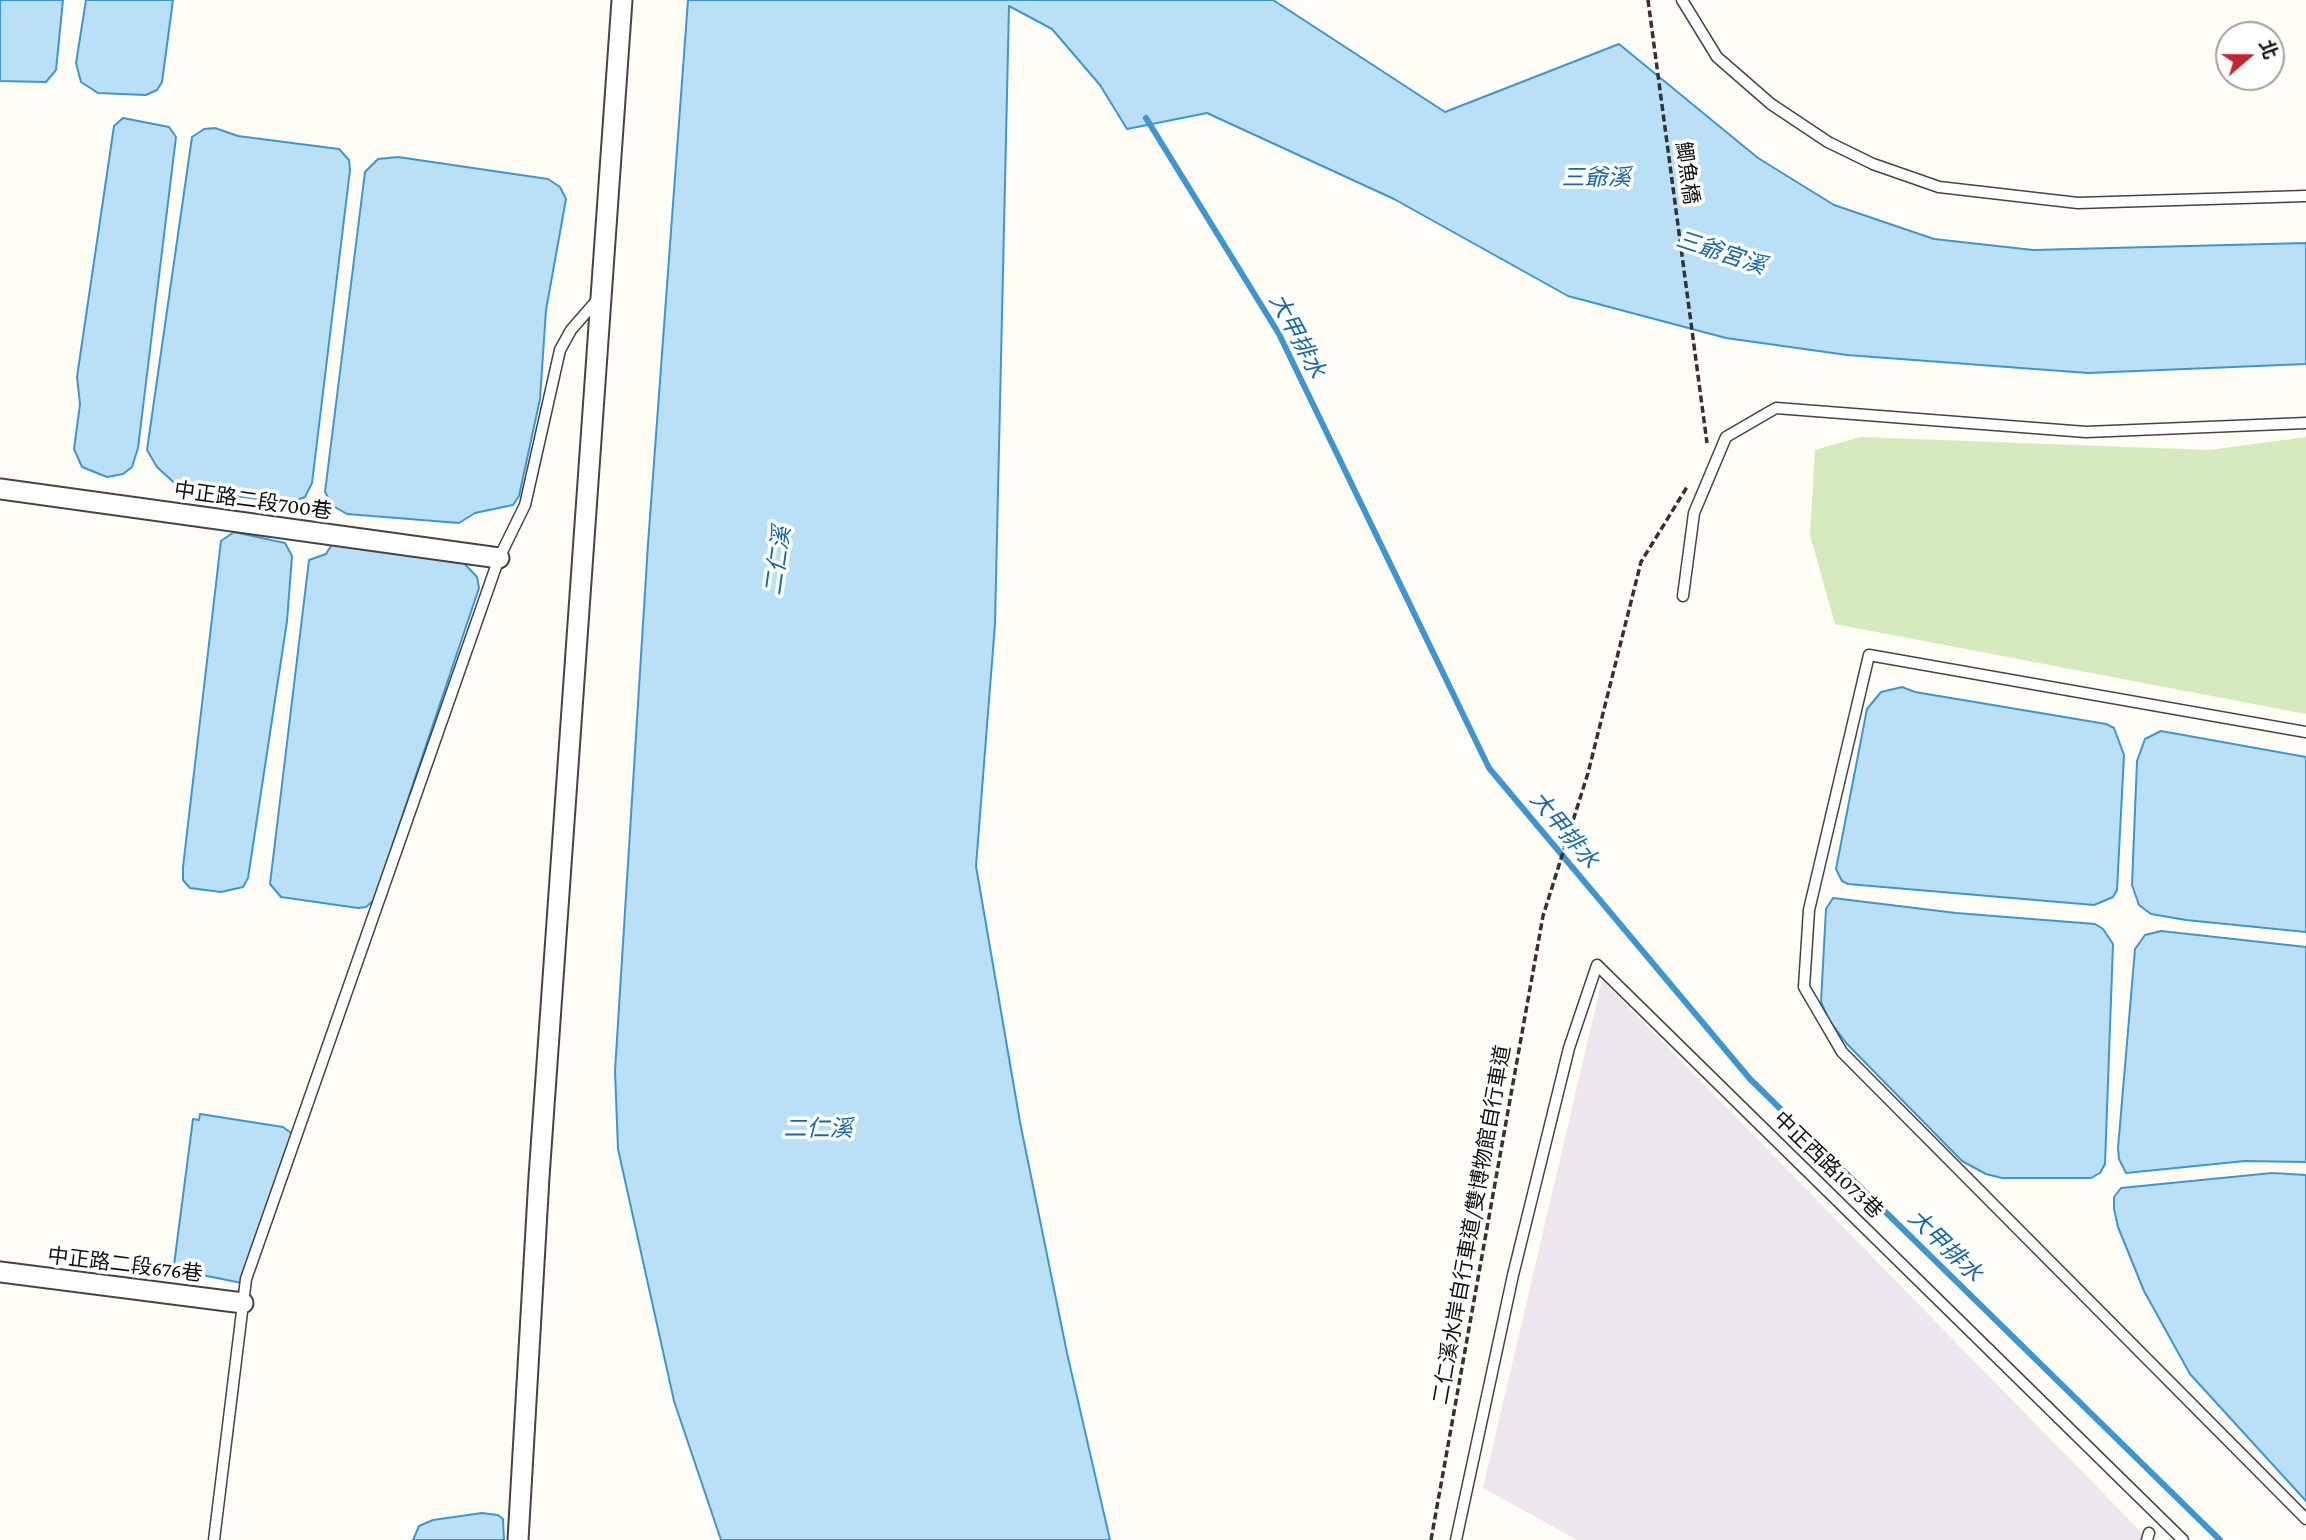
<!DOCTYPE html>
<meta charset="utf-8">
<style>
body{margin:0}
#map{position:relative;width:2306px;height:1540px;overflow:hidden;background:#fffdf5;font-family:"Crimson Pro","Noto Sans TC",serif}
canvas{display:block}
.north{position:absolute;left:2215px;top:21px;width:70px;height:70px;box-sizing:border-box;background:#fff;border:2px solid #a0a0a0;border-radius:50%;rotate:70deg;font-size:19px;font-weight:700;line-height:28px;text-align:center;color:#111}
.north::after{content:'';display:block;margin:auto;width:24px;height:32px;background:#c4262e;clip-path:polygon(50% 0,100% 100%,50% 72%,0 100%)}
</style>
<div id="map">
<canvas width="2306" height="1540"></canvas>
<div class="north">北</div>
</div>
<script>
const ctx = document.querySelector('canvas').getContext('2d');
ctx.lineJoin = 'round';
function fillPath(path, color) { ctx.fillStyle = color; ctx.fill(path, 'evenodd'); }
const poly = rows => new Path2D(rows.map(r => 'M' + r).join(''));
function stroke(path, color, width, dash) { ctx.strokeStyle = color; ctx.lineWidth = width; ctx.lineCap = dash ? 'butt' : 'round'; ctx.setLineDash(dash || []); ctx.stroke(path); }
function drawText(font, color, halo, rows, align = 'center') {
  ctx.font = font + ' "Crimson Pro","Noto Sans TC",serif'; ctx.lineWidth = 7; ctx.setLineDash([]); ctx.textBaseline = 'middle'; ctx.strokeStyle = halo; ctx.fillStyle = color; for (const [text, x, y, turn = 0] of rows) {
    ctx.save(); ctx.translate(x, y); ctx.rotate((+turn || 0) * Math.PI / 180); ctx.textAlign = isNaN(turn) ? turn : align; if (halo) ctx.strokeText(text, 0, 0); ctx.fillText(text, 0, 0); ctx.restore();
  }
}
fillPath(poly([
 [1602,980,2149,1540,1577,1540,1483,1488]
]), '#eee6ef');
fillPath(poly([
 [1860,437,2209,450,2306,437,2306,714,1835,624,1810,535,1815,450]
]), '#d5ebbd');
const water = poly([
 [0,0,63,0,56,70,46,82,0,81,0,0],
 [86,0,173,0,162,82,157,90,146,95,98,93,81,82,76,63,86,0],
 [688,0,1273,0,1445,112,1619,44,1758,158,1834,205,1934,239,2033,250,2306,243,2306,364,2088,373,1847,355,1726,338,1568,296,1394,199,1207,113,1127,129,1100,85,1052,29,1009,6,995,624,976,866,1020,1122,1067,1353,1110,1540,721,1540,674,1401,618,1149,615,1071,648,544,688,0],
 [123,118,169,127,176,137,138,448,132,467,123,474,107,477,82,467,74,449,80,404,77,377,114,126,123,118],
 [215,128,238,136,339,149,349,160,350,170,312,483,305,497,290,503,181,489,157,467,147,450,192,137,204,129,215,128],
 [398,157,548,179,560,187,566,199,546,310,540,399,519,496,513,505,475,513,459,523,347,514,333,506,325,492,365,172,378,159,398,157],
 [234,532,285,543,292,556,287,621,248,878,243,887,221,892,190,888,183,880,183,867,221,541,234,532],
 [332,544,462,561,477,577,479,588,374,900,366,907,358,908,281,897,270,884,309,560,326,554,332,544],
 [1902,687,1915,692,2106,724,2114,728,2124,755,2117,890,2113,897,2094,905,1848,884,1842,881,1836,869,1867,709,1881,692,1902,687],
 [2161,731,2306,757,2306,932,2186,920,2151,914,2139,905,2132,885,2137,761,2145,739,2161,731],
 [1833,898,1956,913,2095,924,2103,929,2113,944,2105,1164,2100,1173,2091,1178,2002,1178,1986,1174,1962,1161,1847,1044,1829,1020,1821,1002,1826,909,1833,898],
 [2161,931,2306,947,2306,1162,2245,1161,2126,1173,2119,1159,2118,1148,2135,949,2145,935,2161,931],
 [200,1114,283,1127,298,1138,242,1283,177,1270,174,1265,193,1119,199,1120,200,1114],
 [2272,1173,2306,1175,2306,1501,2190,1374,2144,1291,2118,1227,2114,1209,2114,1197,2121,1188,2272,1173],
 [482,1513,498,1515,503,1519,504,1540,413,1540,419,1526,433,1520,482,1513]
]);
fillPath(water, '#b9e0f7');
stroke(water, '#3f96cf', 2);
stroke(poly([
 [1146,118,1279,334,1489,768,1750,1079,2220,1540]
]), '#3f96cf', 6);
const service = poly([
 [1682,0,1717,57,1771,104,1828,142,1873,164,1939,187,2078,203,2306,196],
 [1683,596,1694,513,1726,437,1776,408,2086,432,2306,423],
 [2306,732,1869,655,1809,910,1804,987,1842,1052,2306,1519],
 [214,1540,246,1279,499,558,525,505,560,350,571,330,598,299],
 [1456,1540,1513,1275,1569,1048,1597,965,2183,1540],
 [2147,1540,2149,1533]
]);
const minor = poly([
 [0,489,499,558],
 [0,1272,243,1303],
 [518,1540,539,1177,622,0]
]);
stroke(service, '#444', 13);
stroke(minor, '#444', 23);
stroke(poly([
 [1648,0,1707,443],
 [1431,1540,1543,916,1588,773,1641,562,1687,487]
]), '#333', 3.5, [7, 3.5]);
stroke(service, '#fff', 10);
stroke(minor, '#fff', 19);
drawText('21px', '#111', '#fff', [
 ["鯽魚橋",1687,173,82],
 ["中正路二段700巷",253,501,8],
 ["中正西路1073巷",1828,1165,44],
 ["二仁溪水岸自行車道/雙博物館自行車道",1472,1225,-80],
 ["中正路二段676巷",125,1265,7]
]);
drawText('italic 23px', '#1768a6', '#fff', [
 ["三爺溪",1596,178],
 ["三爺宮溪",1721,253,18],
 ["大甲排水",1297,336,62],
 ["二仁溪",778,561,-82],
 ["大甲排水",1564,830,50],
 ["二仁溪",818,1129],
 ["大甲排水",1945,1246,44]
]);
</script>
